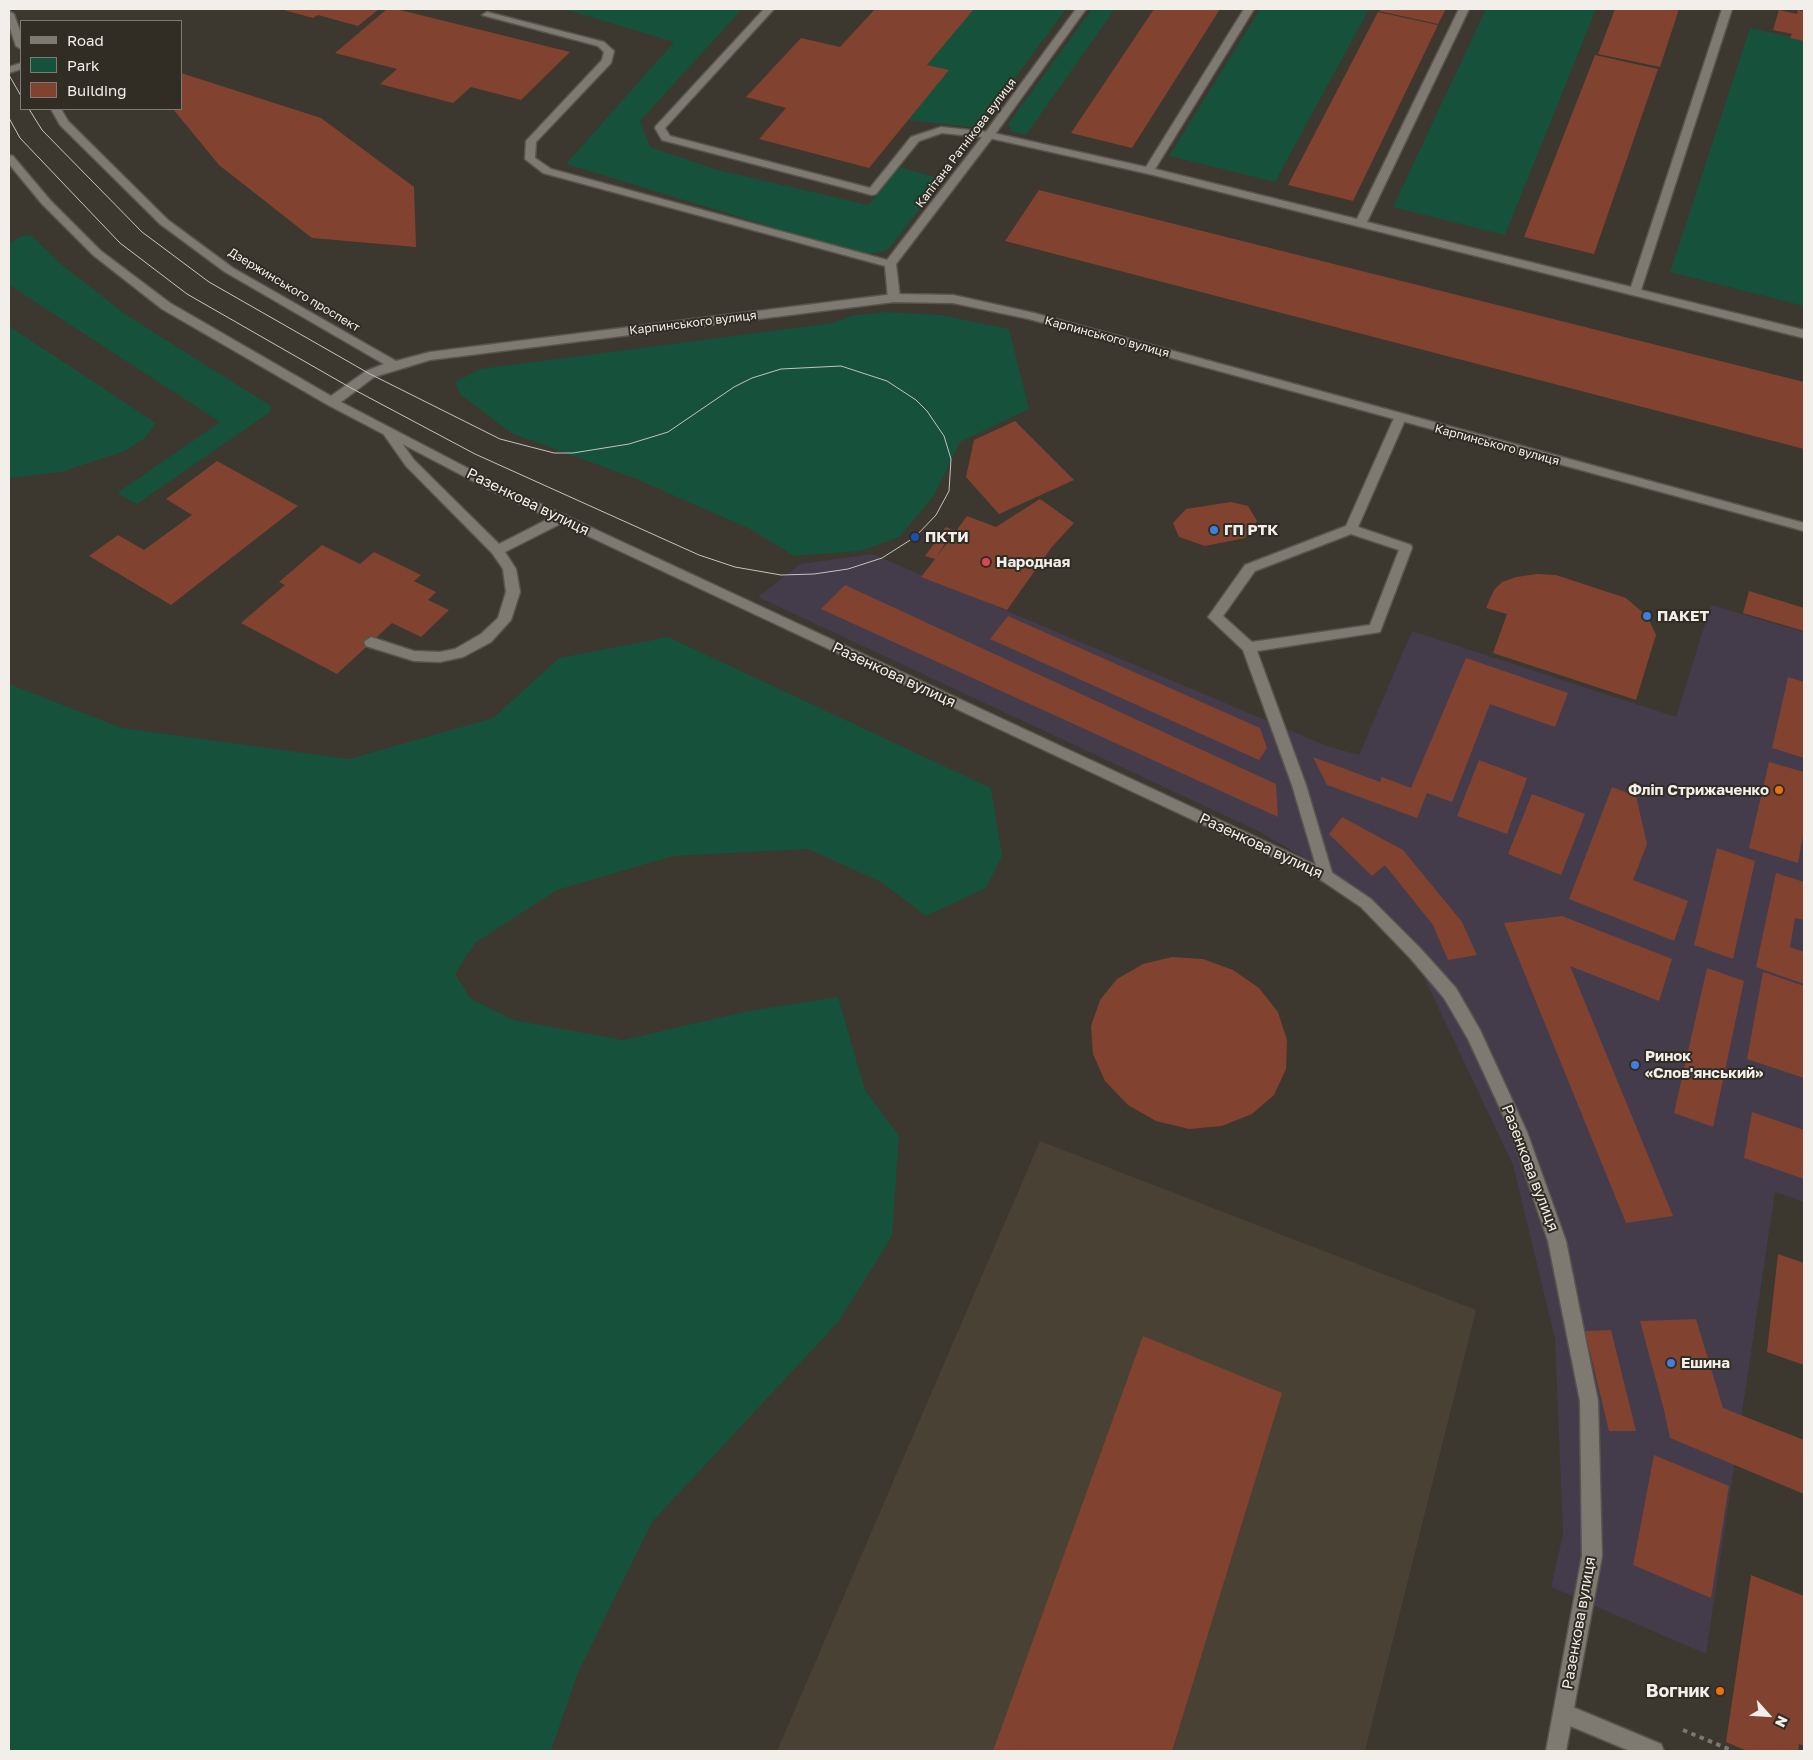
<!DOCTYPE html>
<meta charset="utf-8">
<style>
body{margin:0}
#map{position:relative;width:1813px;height:1760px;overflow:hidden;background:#3c372f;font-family:"Golos Text",sans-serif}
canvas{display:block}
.frame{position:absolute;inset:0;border:10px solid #f2efea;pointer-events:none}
.legend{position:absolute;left:20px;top:20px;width:162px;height:90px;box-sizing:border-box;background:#312d25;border:1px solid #7e7b74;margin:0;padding:6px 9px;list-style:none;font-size:15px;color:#f2efea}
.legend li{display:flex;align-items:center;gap:10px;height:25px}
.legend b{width:25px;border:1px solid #7e7b74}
.north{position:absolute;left:1743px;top:1690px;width:50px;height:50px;-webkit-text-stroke:4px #312d25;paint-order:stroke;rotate:116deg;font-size:14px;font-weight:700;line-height:20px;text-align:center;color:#f2efea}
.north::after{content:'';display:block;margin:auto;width:18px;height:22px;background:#f2efea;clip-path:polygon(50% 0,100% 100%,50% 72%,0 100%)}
</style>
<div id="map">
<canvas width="1813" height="1760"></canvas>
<div class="frame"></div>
<ul class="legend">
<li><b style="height:6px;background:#7f7a71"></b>Road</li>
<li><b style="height:14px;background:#16513b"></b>Park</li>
<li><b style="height:14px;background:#81432f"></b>Building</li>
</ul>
<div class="north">N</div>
</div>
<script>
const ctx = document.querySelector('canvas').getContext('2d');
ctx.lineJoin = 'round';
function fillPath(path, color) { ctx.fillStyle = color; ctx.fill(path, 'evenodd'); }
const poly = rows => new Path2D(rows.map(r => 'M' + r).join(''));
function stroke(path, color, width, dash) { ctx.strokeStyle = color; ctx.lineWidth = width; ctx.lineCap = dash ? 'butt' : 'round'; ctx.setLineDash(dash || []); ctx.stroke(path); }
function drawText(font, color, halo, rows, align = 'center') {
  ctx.font = font + ' "Golos Text",sans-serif'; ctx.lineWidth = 4; ctx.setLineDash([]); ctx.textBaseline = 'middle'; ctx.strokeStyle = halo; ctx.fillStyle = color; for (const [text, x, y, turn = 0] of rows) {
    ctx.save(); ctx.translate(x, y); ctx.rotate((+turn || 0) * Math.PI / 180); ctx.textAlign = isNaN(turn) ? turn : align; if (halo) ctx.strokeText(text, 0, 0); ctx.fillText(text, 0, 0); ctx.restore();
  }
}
fillPath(poly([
 [872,554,1327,746,1359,755,1412,631,1676,717,1711,605,1804,632,1804,1202,1775,1192,1706,1654,1551,1587,1563,1534,1555,1339,1513,1165,1418,965,1341,879,1258,831,758,597,800,564]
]), '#443b4b');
fillPath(poly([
 [1040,1141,1476,1310,1365,1751,777,1751]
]), '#494134');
fillPath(poly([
 [564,9,742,9,640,121,650,147,718,170,868,205,899,167,943,179,891,246,885,251,869,254,844,249,566,164,674,42],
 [974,9,1066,9,978,128,908,120,948,70,927,65],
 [1092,9,1115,9,1026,135,1011,131,1008,124],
 [1260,9,1369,9,1275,182,1169,156],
 [1486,9,1596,9,1505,235,1393,207],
 [1750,28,1804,40,1804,306,1670,272],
 [31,235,63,266,128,316,271,406,270,412,137,504,117,493,220,422,9,285,9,244,21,236],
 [884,312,941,315,1009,329,1029,409,960,442,934,496,899,537,861,551,794,556,750,529,634,478,511,433,461,395,455,382,480,369,833,323,851,316],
 [9,326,156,423,145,438,125,451,61,472,9,478],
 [668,637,991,788,1002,856,986,888,926,916,881,882,808,849,673,856,557,890,475,943,455,974,471,999,514,1020,623,1040,748,1011,838,997,865,1090,899,1136,892,1236,839,1321,652,1522,577,1675,551,1751,9,1751,9,684,122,728,349,759,493,718,559,658]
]), '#16513b');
fillPath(poly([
 [280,9,379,9,358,26,318,15,313,18],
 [387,9,396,9,570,52,521,100,471,87,453,103,380,84,397,69,335,53],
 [875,9,974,9,927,65,949,70,869,168,759,139,786,108,746,97,801,38,840,47],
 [1154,9,1220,9,1132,148,1071,133],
 [1381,9,1446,9,1438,24,1379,11],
 [1615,9,1679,9,1660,67,1598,54],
 [1779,10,1797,14,1798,10,1804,11,1804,41,1790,38,1792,34,1773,30],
 [1378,12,1438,25,1353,201,1288,185],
 [1595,55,1658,69,1594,254,1524,237],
 [181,73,321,118,414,187,416,247,312,238,219,165,173,109,181,109],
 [1039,190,1804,382,1804,449,1005,241],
 [1015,421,1074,480,999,514,966,477,974,440],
 [217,461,298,506,171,605,89,556,118,535,144,550,192,515,166,499],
 [1040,499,1074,523,1051,548,1007,610,921,577,935,559,925,556,940,536,948,539,937,556,951,538,940,534,946,527,956,531,967,516,996,527],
 [1231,502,1248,506,1257,521,1245,538,1205,546,1179,537,1173,523,1186,509],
 [322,545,360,564,374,552,421,575,414,581,436,592,428,600,449,610,421,637,392,623,337,674,241,623,285,585,279,582],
 [1537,574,1556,575,1626,598,1647,616,1656,635,1636,700,1493,653,1507,614,1486,608,1494,590,1502,582,1516,577],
 [845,585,1276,784,1278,817,821,609],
 [1749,591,1804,608,1804,631,1743,613],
 [1008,616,1260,728,1267,748,1259,760,990,639],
 [1466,658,1568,693,1555,727,1490,704,1452,802,1427,793,1417,818,1327,785,1313,757,1380,782,1382,777,1411,788],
 [1788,677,1804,682,1804,758,1772,748],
 [1479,760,1527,778,1507,834,1457,816],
 [1769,762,1804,772,1804,831,1798,863,1749,848],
 [1612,787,1636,796,1647,844,1633,880,1688,901,1674,941,1569,899],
 [1532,794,1585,814,1561,875,1508,854],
 [1342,817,1403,850,1462,922,1477,955,1448,960,1433,925,1385,865,1372,876,1329,834],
 [1717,848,1755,861,1733,959,1694,945],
 [1776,873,1804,882,1804,920,1795,918,1790,947,1804,952,1804,984,1756,967],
 [1562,916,1672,959,1659,1001,1570,966,1673,1216,1626,1223,1504,923],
 [1172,957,1203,959,1233,970,1259,988,1278,1012,1287,1040,1286,1069,1274,1095,1252,1114,1222,1126,1189,1129,1156,1121,1128,1105,1105,1081,1093,1054,1091,1026,1100,1000,1117,979,1143,964],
 [1707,968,1744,981,1713,1127,1674,1113],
 [1763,972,1804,986,1804,1078,1747,1059],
 [1752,1112,1804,1130,1804,1179,1744,1158],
 [1778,1254,1804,1263,1804,1365,1767,1352],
 [1696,1319,1723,1408,1804,1440,1804,1494,1670,1438,1664,1410,1640,1321],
 [1611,1330,1636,1431,1609,1431,1585,1331],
 [1143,1336,1282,1393,1172,1751,993,1751],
 [1654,1455,1729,1486,1711,1598,1633,1565],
 [1751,1575,1804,1596,1804,1746,1799,1744,1798,1751,1747,1751,1726,1742]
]), '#81432f');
const service = poly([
 [764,9,774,9,665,128,670,136,870,188,911,137,941,127,989,132,1146,167,1244,9,1254,9,1155,169,1357,219,1459,9,1469,9,1367,222,1631,287,1722,9,1732,9,1641,290,1804,330,1804,338,1149,174,989,138,942,133,919,141,876,194,872,195,662,140,655,128,656,126,764,9],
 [1400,414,1406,418,1358,527,1411,545,1412,548,1380,632,1257,651,1306,785,1333,876,1331,880,1326,882,1321,880,1319,876,1292,785,1243,650,1208,617,1245,565,1346,526,1394,418,1400,414],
 [1351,534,1399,550,1370,625,1252,642,1223,616,1255,571,1351,534],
 [388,428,392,429,414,460,499,544,556,515,566,515,567,518,566,521,505,552,516,569,520,592,511,620,491,642,463,657,440,662,414,661,366,646,364,642,371,637,414,651,440,652,455,649,481,634,498,618,506,592,503,569,492,553,406,466,382,432,388,428],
 [1563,1703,1661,1744,1664,1751,1630,1751,1556,1720,1553,1713,1556,1706,1563,1703]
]);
const minor = poly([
 [1076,9,1086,9,993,137,896,264,900,298,894,302,888,298,885,266,543,173,525,159,526,141,602,60,604,52,598,46,482,15,487,12,604,42,614,51,611,63,536,142,535,158,551,169,887,260,985,133,1076,9],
 [21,63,21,69,9,73,9,67,21,63]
]);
const tertiary = poly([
 [9,11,14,14,21,34,21,49,16,46,9,26,9,11],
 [51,109,61,109,68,121,168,220,233,268,396,361,430,352,894,294,953,295,1034,313,1804,523,1804,531,1029,319,953,303,894,302,430,360,374,377,341,402,500,485,1331,872,1371,899,1421,949,1456,988,1480,1030,1527,1132,1566,1241,1598,1401,1602,1556,1566,1751,1546,1751,1582,1556,1580,1401,1548,1241,1511,1132,1468,1039,1444,998,1411,959,1361,907,1321,880,492,491,328,405,162,309,93,255,42,204,9,164,9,155,13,156,50,200,101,251,170,303,331,396,366,371,384,364,225,272,160,224,60,125,51,109]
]);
stroke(service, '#59544e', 3);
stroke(minor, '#59544e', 3);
stroke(tertiary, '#59544e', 3);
stroke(poly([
 [1683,1730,1733,1751]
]), '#7c7770', 4, [4.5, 4.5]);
fillPath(service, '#7f7a71');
fillPath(minor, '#7f7a71');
fillPath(tertiary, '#7f7a71');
stroke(poly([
 [9,75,21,96],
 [9,118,20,138,120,243,187,294,351,388,475,454,699,555,735,567,781,575,814,574,848,569,882,558,915,537,936,515,949,491,951,459,944,436,927,411,916,400,887,381,841,366,781,369,752,378,734,387,668,432,629,444,573,453,554,453,500,439,370,374,209,282,142,232,42,130,29,109]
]), '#c7c3bd', 1);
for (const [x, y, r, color] of [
 [1214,530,5,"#3f7fe0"],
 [915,537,5,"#1a4fb4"],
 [986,562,5,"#e0444e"],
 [1647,616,5,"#3f7fe0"],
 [1779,790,5,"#e8710a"],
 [1635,1065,5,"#3f7fe0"],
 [1671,1363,5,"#3f7fe0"],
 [1720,1691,5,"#e8710a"]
]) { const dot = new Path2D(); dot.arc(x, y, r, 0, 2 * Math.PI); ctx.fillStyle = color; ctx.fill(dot); stroke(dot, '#312d25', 2); }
drawText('12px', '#f2efea', '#312d25', [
 ["Капітана Ратнікова вулиця",966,143,-53],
 ["Дзержинського проспект",294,290,31],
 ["Карпинського вулиця",693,323,-7],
 ["Карпинського вулиця",1107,337,15],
 ["Карпинського вулиця",1497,445,15]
]);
drawText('15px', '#f2efea', '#312d25', [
 ["Разенкова вулиця",528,502,26],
 ["Разенкова вулиця",894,675,25],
 ["Разенкова вулиця",1261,846,25],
 ["Разенкова вулиця",1530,1168,69],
 ["Разенкова вулиця",1579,1623,-80]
]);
drawText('bold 15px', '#f2efea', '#312d25', [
 ["ГП РТК",1224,530],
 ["ПКТИ",925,537],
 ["Народная",996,562],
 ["ПАКЕТ",1657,616],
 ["Фліп Стрижаченко",1769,790,"right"],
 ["Ринок",1645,1056],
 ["«Слов'янський»",1645,1073],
 ["Ешина",1681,1363]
], 'left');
drawText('bold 18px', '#f2efea', '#312d25', [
 ["Вогник",1710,1691]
], 'right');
</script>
